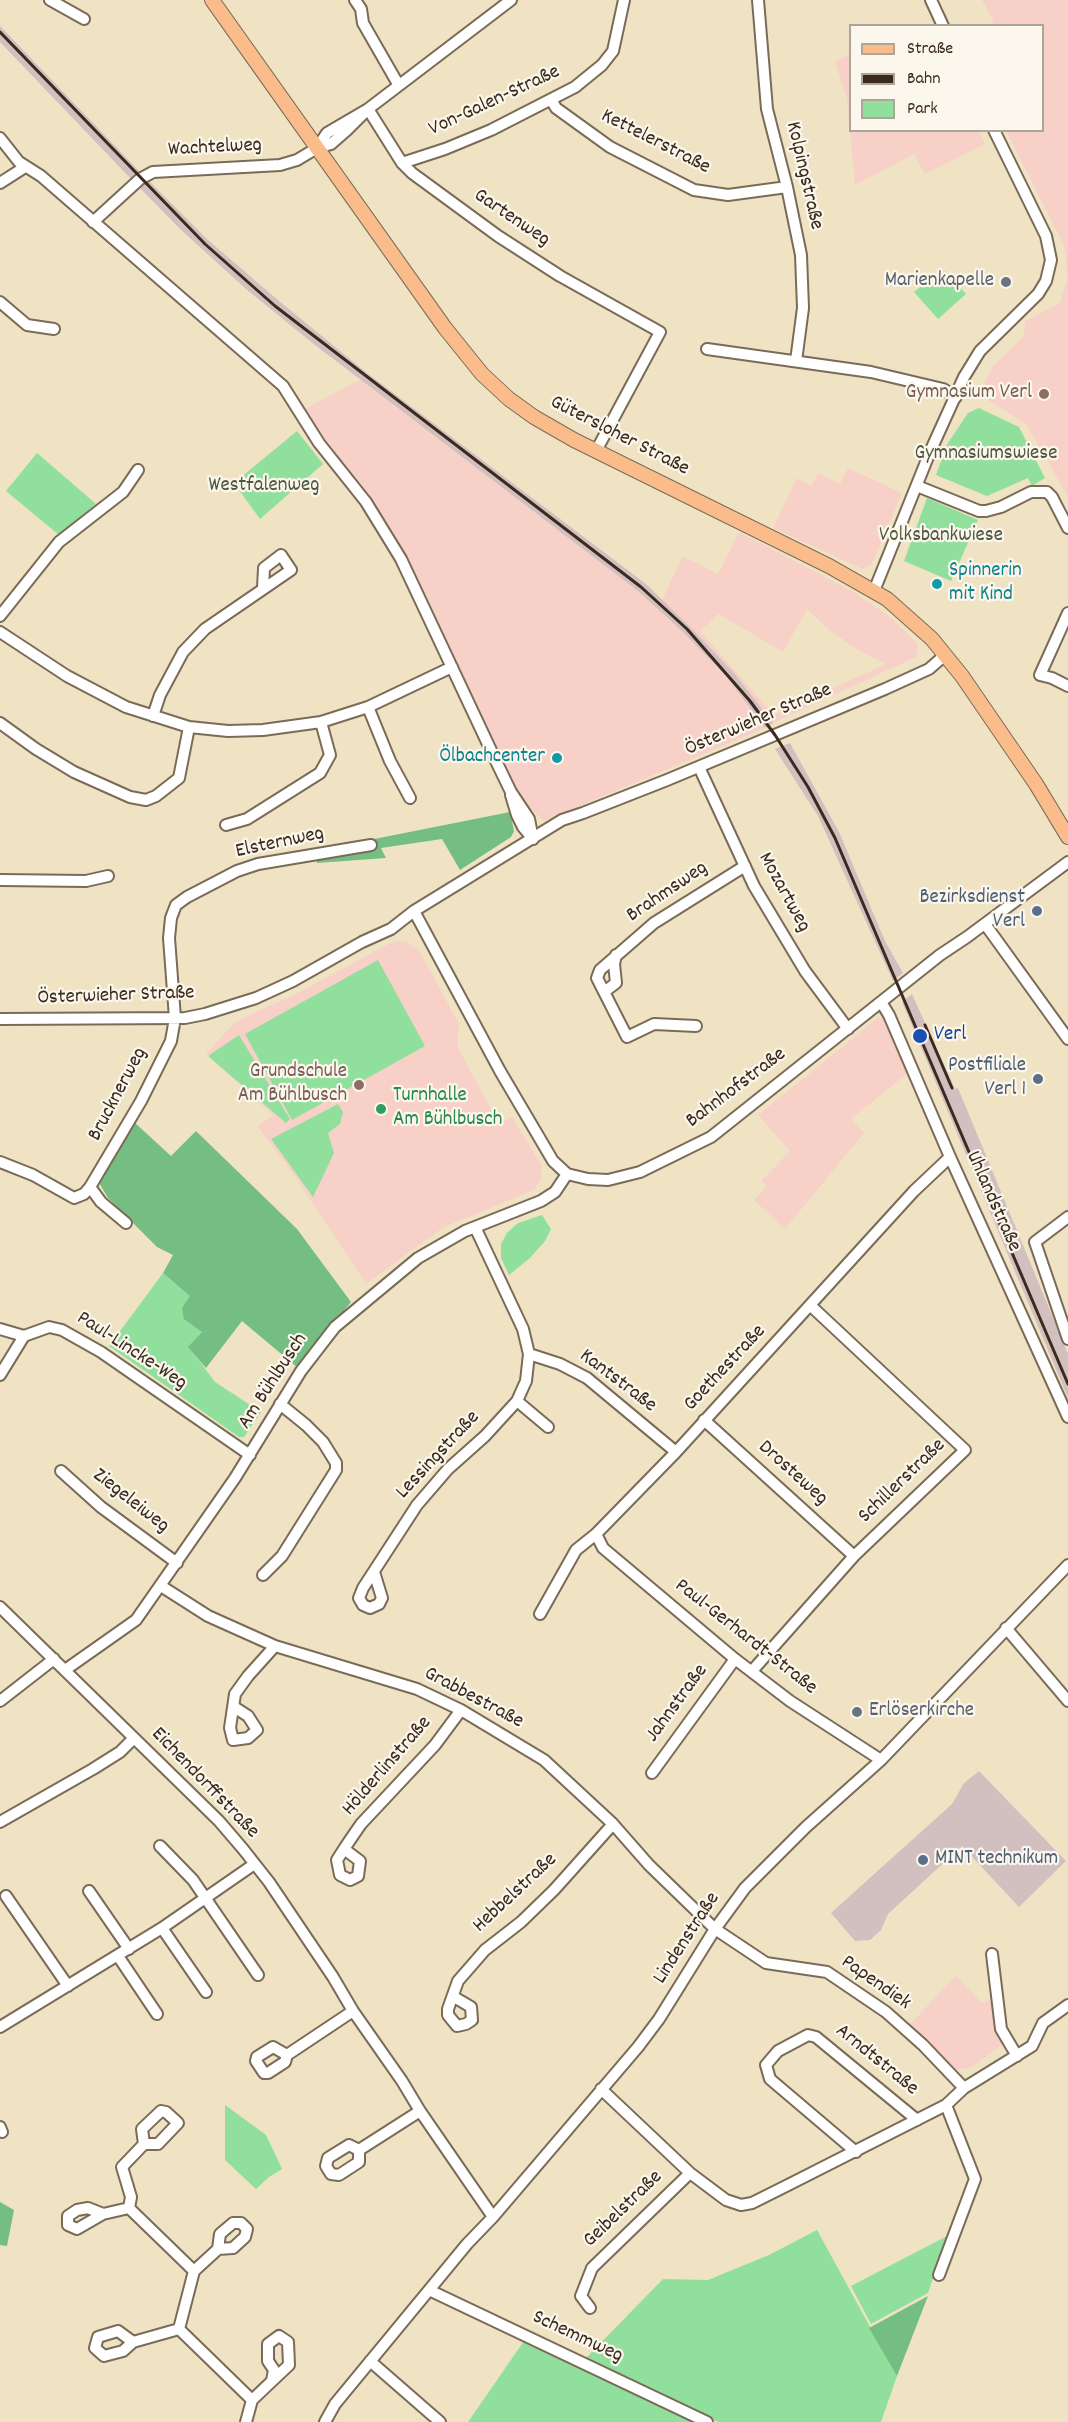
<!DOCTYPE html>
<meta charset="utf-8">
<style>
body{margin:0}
#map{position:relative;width:1068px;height:2422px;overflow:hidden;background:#efe3c4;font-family:Dekko,sans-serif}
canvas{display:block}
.legend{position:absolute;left:849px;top:24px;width:195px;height:108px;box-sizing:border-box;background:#fbf7ec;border:2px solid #aea59a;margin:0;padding:8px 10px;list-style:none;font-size:18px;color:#3b2a1e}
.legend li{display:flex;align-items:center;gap:12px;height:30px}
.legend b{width:30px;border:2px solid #aea59a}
</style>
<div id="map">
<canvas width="1068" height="2422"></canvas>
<ul class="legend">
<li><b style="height:8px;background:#f9bc8a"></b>Straße</li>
<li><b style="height:8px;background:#3b2a1e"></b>Bahn</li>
<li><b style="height:16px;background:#90df9d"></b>Park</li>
</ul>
</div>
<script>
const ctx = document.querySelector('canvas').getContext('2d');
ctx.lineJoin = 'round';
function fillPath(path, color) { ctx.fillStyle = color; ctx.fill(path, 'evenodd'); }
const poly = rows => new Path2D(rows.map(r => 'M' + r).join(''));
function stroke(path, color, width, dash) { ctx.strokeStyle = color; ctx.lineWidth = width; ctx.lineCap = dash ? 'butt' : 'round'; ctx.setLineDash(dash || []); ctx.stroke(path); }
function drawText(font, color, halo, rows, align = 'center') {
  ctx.font = font + ' Dekko,sans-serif'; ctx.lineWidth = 4.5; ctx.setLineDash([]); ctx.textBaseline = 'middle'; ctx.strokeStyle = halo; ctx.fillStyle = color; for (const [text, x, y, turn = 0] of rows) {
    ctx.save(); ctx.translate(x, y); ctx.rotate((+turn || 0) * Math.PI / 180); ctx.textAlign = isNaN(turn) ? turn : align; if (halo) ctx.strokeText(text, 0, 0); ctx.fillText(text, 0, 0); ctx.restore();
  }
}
fillPath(poly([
 [982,0,1068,0,1068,497,1026,424,980,395,992,367,1024,336,1025,321,1060,303,1067,279,1066,255,1063,244,1006,131,1042,130,1042,26,988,25,994,22],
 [850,54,850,130,979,131,985,144,925,174,914,154,855,185,847,99,835,62],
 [360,380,638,591,683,632,727,677,765,728,544,821,524,802,368,499,304,409],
 [848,468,902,493,876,555,871,564,863,569,773,528,797,478,811,486,818,473,840,484],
 [739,532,852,591,889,616,918,644,916,657,773,723,735,674,662,600,683,556,718,574],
 [807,609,829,630,858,650,886,664,774,715,700,631,718,614,783,652],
 [401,941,407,942,420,952,459,1024,457,1046,499,1124,512,1117,542,1166,541,1179,534,1190,444,1227,366,1284,296,1178,257,1126,273,1115,206,1054,233,1024,245,1017,300,992,390,943],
 [879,1017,887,1020,909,1072,851,1119,864,1133,785,1229,754,1200,767,1186,761,1181,790,1151,758,1115],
 [956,1976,981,2002,994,2000,1005,2043,972,2067,957,2070,910,2024]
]), '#f7d1c8');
fillPath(poly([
 [0,26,140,172,132,180,0,42],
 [148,180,208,240,279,301,367,373,646,584,691,628,735,674,773,723,765,728,727,677,683,632,638,591,315,345,246,289,179,228,139,187],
 [790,743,839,832,885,941,903,973,893,981,818,816,775,749],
 [912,994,955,1089,958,1088,1068,1354,1068,1398,902,1002],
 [979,1771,1066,1861,1019,1907,962,1846,888,1914,881,1930,870,1940,855,1941,831,1913,952,1804,964,1783]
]), '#d2bfc0');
fillPath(poly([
 [945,271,966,294,938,319,914,292,924,284,927,287,940,278],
 [979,408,1019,427,1045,478,1032,486,1028,478,987,496,936,475,948,443,968,413],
 [297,431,323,464,260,519,234,483],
 [37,453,96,504,59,535,6,491],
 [927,498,978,520,951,581,904,561],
 [378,960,425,1046,292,1120,245,1034],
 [239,1035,290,1119,286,1123,208,1056],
 [338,1104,343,1112,340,1124,328,1133,334,1153,313,1197,271,1139],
 [542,1215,551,1229,545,1241,530,1258,509,1275,501,1258,501,1244,507,1233,518,1223],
 [163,1273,191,1296,202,1332,189,1347,215,1382,261,1412,244,1437,239,1437,109,1346],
 [225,2105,266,2135,282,2169,269,2177,256,2189,225,2160],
 [817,2230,897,2376,881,2422,718,2422,586,2358,663,2279,708,2280,769,2255],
 [947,2236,928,2293,871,2324,851,2286],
 [524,2341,694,2422,468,2422]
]), '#90df9d');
fillPath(poly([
 [510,812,514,831,511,837,460,870,442,839,381,848,386,858,317,863,314,851],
 [133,1121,171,1156,196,1131,297,1229,351,1302,298,1368,242,1321,206,1368,188,1347,202,1332,184,1319,182,1308,190,1296,163,1273,173,1255,157,1247,108,1198,98,1181],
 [0,2202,14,2210,7,2246,0,2245],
 [928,2296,897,2376,869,2328]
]), '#74be84');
const minor = poly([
 [50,0,84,19],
 [355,0,361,9,363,23,398,84],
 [758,0,767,109,787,187,801,255,803,308,796,361],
 [931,0,943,26],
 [552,101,556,108,610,147,694,190,728,195,787,187],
 [368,109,402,163,412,173,498,236,560,276,660,332,596,451],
 [0,138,19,162,41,176,283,386,319,443,366,502,401,559,495,759,511,792,529,819,533,839],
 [317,148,327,133,368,109,511,0],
 [402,163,445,149,491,130,575,87,602,65,613,51,624,0],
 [0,183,25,167],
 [93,222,140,179,153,172,280,165,297,160,317,148,331,144,347,130,368,109],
 [0,302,27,325,54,329],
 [707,349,871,372,943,389,956,397],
 [917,486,979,511,986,511,1001,507,1031,492,1047,492,1052,497,1068,528],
 [874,591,930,452,964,377,980,351,1038,294,1046,281,1051,260,1046,236,994,130],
 [1068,613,1040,675,1052,678,1068,686],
 [0,616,59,542,123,492,138,470],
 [0,632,67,676,126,707,189,727,228,731,263,730,321,722,368,707,452,667],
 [368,707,390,761,410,798],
 [153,716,160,695,183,652,205,629,291,570,281,555,264,568,263,588],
 [0,723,36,749,74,772,130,797,146,800,156,796,179,778,189,727],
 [699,767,754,886,805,971,848,1029],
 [511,795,517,815,523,827,533,839],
 [226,825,247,819,320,773,330,755,321,722],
 [0,880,86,881,108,876],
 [414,911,500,1071,553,1161,567,1174,588,1179,608,1180,640,1172,711,1137,940,955,967,937,1068,862],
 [985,924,1068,1039],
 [603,989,608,989,616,983,614,964,616,955],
 [881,1002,889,1015,950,1157,1068,1417],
 [0,1019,185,1018,205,1014,256,998,293,981,362,942,391,929,414,911,562,820,583,813,667,780,885,689,929,669,945,655],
 [696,1026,654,1024,627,1037,597,978,600,970,654,923,745,866],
 [0,1162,33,1175,74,1198,84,1194,90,1187,141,1101,171,1041,175,1018,169,938,171,918,176,905,187,897,237,871,258,864,371,845],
 [90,1187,101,1202,126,1223],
 [1068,1217,1035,1242,1068,1339],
 [0,1329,24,1336],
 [529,1354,560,1364,587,1378,676,1452],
 [0,1375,24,1336,49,1327,62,1330,101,1352,250,1455],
 [517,1401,548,1427],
 [704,1420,854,1556],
 [61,1471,101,1507,177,1563],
 [596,1534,603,1548,735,1659,790,1701,881,1760],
 [374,1572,382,1598,379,1604,370,1608,363,1605,359,1598,363,1588,417,1505,448,1469,485,1436,517,1401,526,1381,529,1354,523,1329,475,1227],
 [263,1575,282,1556,336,1470,336,1463,323,1442,306,1425,280,1404],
 [161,1586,208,1616,275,1646,417,1689,461,1710,544,1760,613,1824,649,1865,715,1929,766,1963,827,1972,886,2012,923,2045,964,2088],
 [0,1607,219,1821,243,1849,269,1882,333,1977,353,2011,402,2081,420,2111,493,2217],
 [540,1614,576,1550,596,1534,676,1452,914,1191,950,1157],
 [1006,1628,1068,1701],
 [65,1670,136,1620,235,1478,301,1371,335,1327,418,1258,465,1231,541,1201,555,1192,567,1174],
 [752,1671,854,1556,965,1450,811,1306],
 [0,1701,54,1659],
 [234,1707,248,1716,257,1730,248,1738,233,1740,230,1728,235,1694,248,1676,275,1646],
 [652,1773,735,1659],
 [0,1822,93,1769,120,1752,133,1739],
 [160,1846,193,1880,258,1975],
 [344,1849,360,1861,358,1876,350,1880,340,1875,337,1860,344,1849,350,1840,361,1824,435,1745,461,1710],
 [89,1891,129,1949],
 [6,1896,68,1986],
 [162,1928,206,1992],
 [992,1954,1001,2029,1017,2056],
 [118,1956,157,2014],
 [454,1997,471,2007,472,2020,466,2024,457,2026,448,2015,448,2009,458,1981,485,1950,521,1922,554,1890,613,1824],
 [0,2027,162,1928,253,1865],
 [287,2055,273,2047,257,2057,256,2061,264,2073,268,2073,285,2062,287,2055,353,2011],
 [601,2089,690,2173,726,2200,741,2205,752,2203,790,2184,946,2105,964,2088,1032,2046,1043,2023,1068,2005],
 [0,2127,2,2132],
 [144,2144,158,2144,178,2123,166,2112,161,2111,142,2129,144,2144,122,2167,131,2197,129,2208,194,2271,179,2329,252,2400,246,2422],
 [349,2145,359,2150,359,2162,339,2175,331,2174,326,2166,328,2158,349,2145],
 [359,2150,420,2111],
 [856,2152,770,2079,766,2065,778,2051,808,2035,816,2037,917,2120],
 [103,2214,77,2229,68,2225,68,2216,77,2210,88,2208,103,2214,129,2208],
 [194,2271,218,2249,233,2248,245,2237,247,2229,241,2223,233,2223,220,2234,218,2249],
 [939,2275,975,2179,946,2105],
 [429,2290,707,2422],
 [590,2308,581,2296,592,2268,690,2173],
 [133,2342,118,2331,98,2337,95,2348,104,2356,123,2351,133,2342,179,2329],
 [370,2361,440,2422],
 [252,2400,272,2381,274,2370,268,2361,268,2344,279,2336,288,2342,289,2365,272,2381],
 [325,2422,335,2404,467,2244,493,2217,638,2047,659,2019,715,1929,745,1888,806,1827,881,1760,1068,1565]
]);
const major = poly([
 [212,0,445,328,482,374,509,399,534,417,574,440,829,566,887,599,932,639,962,676,1036,784,1068,837]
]);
stroke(minor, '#7a6b58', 14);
stroke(major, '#7a6b58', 16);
stroke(minor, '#fff', 10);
stroke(major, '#f9bc8a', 14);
stroke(poly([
 [0,32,205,244,275,306,641,587,687,629,750,701,775,735,808,787,835,838,1068,1384],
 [925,1025,952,1088]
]), '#3b2a1e', 3);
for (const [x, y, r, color] of [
 [1006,282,6,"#6b7280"],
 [1044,394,6,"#8d6e63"],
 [937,584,6,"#0f9aa8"],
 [557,758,6,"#0f9aa8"],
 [1037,911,6,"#5c6f8a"],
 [920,1036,8,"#1a4fb4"],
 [1038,1079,6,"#5c6f8a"],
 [359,1085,6,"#8d6e63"],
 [381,1109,6,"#2e9e5b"],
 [857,1712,6,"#6b7280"],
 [923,1860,6,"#5c6f8a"]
]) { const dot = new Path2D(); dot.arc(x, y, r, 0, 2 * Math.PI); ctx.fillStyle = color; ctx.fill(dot); stroke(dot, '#fbf7ec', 2); }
drawText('21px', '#3b2a1e', '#fbf7ec', [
 ["Von-Galen-Straße",495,102,-25],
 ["Kettelerstraße",655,143,27],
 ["Wachtelweg",215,149,-3],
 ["Kolpingstraße",803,176,77],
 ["Gartenweg",511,219,34],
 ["Gütersloher Straße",619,437,27],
 ["Österwieher Straße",759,721,-23],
 ["Elsternweg",280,844,-12],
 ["Brahmsweg",668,893,-34],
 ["Mozartweg",783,893,61],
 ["Österwieher Straße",116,997,-2],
 ["Bahnhofstraße",737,1089,-37],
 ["Brucknerweg",119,1095,-62],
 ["Uhlandstraße",992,1202,66],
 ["Paul-Lincke-Weg",131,1352,33],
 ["Goethestraße",726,1369,-47],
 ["Am Bühlbusch",274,1382,-57],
 ["Kantstraße",617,1382,37],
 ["Lessingstraße",439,1456,-47],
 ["Drosteweg",792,1474,42],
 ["Schillerstraße",903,1482,-44],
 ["Ziegeleiweg",130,1502,38],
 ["Paul-Gerhardt-Straße",745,1638,38],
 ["Grabbestraße",473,1699,28],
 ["Jahnstraße",678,1704,-54],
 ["Hölderlinstraße",388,1767,-49],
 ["Eichendorffstraße",204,1784,46],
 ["Hebbelstraße",516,1894,-43],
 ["Lindenstraße",688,1939,-57],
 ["Papendiek",875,1984,35],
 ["Arndtstraße",876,2061,39],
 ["Geibelstraße",624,2210,-44],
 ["Schemmweg",577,2338,25]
]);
drawText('21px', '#5b616d', '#fbf7ec', [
 ["Marienkapelle",994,282],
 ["Erlöserkirche",869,1712,"left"]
], 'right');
drawText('21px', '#785e54', '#fbf7ec', [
 ["Gymnasium Verl",1032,394],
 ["Grundschule",347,1073],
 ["Am Bühlbusch",347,1097]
], 'right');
drawText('21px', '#50573e', '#fbf7ec', [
 ["Gymnasiumswiese",986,455],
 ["Westfalenweg",264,487],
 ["Volksbankwiese",941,537]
]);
drawText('21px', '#0d838f', '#fbf7ec', [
 ["Spinnerin",949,572],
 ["mit Kind",949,596],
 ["Ölbachcenter",545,758,"right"]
], 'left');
drawText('21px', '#4e5e75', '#fbf7ec', [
 ["Bezirksdienst",1025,899],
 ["Verl",1025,923],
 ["Postfiliale",1026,1067],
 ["Verl 1",1026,1091],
 ["MINT technikum",935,1860,"left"]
], 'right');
drawText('21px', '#164399', '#fbf7ec', [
 ["Verl",934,1036]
], 'left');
drawText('21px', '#27864d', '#fbf7ec', [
 ["Turnhalle",393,1097],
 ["Am Bühlbusch",393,1121]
], 'left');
</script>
